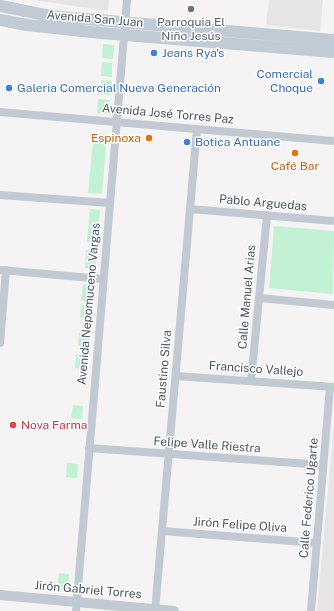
<!DOCTYPE html>
<meta charset="utf-8">
<style>
body{margin:0}
canvas{display:block;background:#f5f3f3}
</style>
<canvas width="334" height="611"></canvas>
<script>
const ctx = document.querySelector('canvas').getContext('2d');
ctx.lineJoin = 'round';
function fillPath(path, color) { ctx.fillStyle = color; ctx.fill(path, 'evenodd'); }
const poly = rows => new Path2D(rows.map(r => 'M' + r).join(''));
function stroke(path, color, width, dash) { ctx.strokeStyle = color; ctx.lineWidth = width; ctx.lineCap = dash ? 'butt' : 'round'; ctx.setLineDash(dash || []); ctx.stroke(path); }
function drawText(font, color, halo, rows, align = 'center') {
  ctx.font = font + ' "Public Sans",sans-serif'; ctx.lineWidth = 3; ctx.setLineDash([]); ctx.textBaseline = 'middle'; ctx.strokeStyle = halo; ctx.fillStyle = color; for (const [text, x, y, turn = 0] of rows) {
    ctx.save(); ctx.translate(x, y); ctx.rotate((+turn || 0) * Math.PI / 180); ctx.textAlign = isNaN(turn) ? turn : align; if (halo) ctx.strokeText(text, 0, 0); ctx.fillText(text, 0, 0); ctx.restore();
  }
}
fillPath(poly([
 [34,0,109,0,108,11],
 [269,0,323,0,320,31,266,25],
 [334,424,334,611,317,611]
]), '#e6e4e5');
fillPath(poly([
 [103,44,114,45,113,59,102,58],
 [102,62,112,63,112,77,101,76],
 [101,80,112,81,111,95,100,94],
 [98,99,109,100,108,114,97,113],
 [94,133,107,134,102,194,88,193],
 [90,209,100,210,97,243,87,242],
 [274,226,334,231,333,294,269,288],
 [86,250,97,251,95,269,85,268],
 [83,284,94,285,92,302,81,301],
 [81,305,92,306,90,319,80,318],
 [79,333,90,334,88,347,78,346],
 [76,355,87,356,85,369,75,368],
 [73,405,83,406,82,419,71,418],
 [67,463,78,464,77,478,66,477],
 [59,573,69,574,68,592,57,591]
]), '#c3f1d5');
stroke(poly([
 [0,112,334,141],
 [0,195,110,203],
 [190,209,334,221],
 [0,270,103,279],
 [259,298,334,305],
 [0,343,6,270],
 [176,376,334,387],
 [251,381,267,215],
 [89,448,323,465],
 [162,531,317,543],
 [76,611,127,0],
 [155,611,197,129],
 [311,611,330,387]
]), '#c1cad2', 8);
stroke(poly([
 [0,595,174,611]
]), '#c1cad2', 10);
stroke(poly([
 [0,6,50,16,334,40],
 [0,20,27,25,101,33,334,52]
]), '#c1cbd6', 12);
for (const [x, y, r, color] of [
 [191,9,4,"#6b7280"],
 [154,53,4,"#3f7fe0"],
 [321,81,4,"#3f7fe0"],
 [9,88,4,"#3f7fe0"],
 [149,138,4,"#e8710a"],
 [187,142,4,"#3f7fe0"],
 [295,153,4,"#e8710a"],
 [13,425,4,"#e0444e"]
]) { const dot = new Path2D(); dot.arc(x, y, r, 0, 2 * Math.PI); ctx.fillStyle = color; ctx.fill(dot); stroke(dot, '#fff', 1.5); }
drawText('12px', '#4a5661', '#fff', [
 ["Avenida San Juan",95,19,5],
 ["Avenida José Torres Paz",168,114,5],
 ["Pablo Arguedas",263,203,5],
 ["Calle Manuel Arias",247,297,-85],
 ["Avenida Nepomuceno Vargas",89,304,-85],
 ["Faustino Silva",164,369,-85],
 ["Francisco Vallejo",256,369,4],
 ["Felipe Valle Riestra",207,445,4],
 ["Calle Federico Ugarte",309,498,-85],
 ["Jirón Felipe Oliva",240,525,4],
 ["Jirón Gabriel Torres",88,590,5]
]);
drawText('12px', '#5b616d', '#fff', [
 ["Parroquia El",191,22],
 ["Niño Jesús",191,36]
]);
drawText('12px', '#366cbe', '#fff', [
 ["Jeans Rya's",162,53],
 ["Comercial",313,74,"right"],
 ["Choque",313,88,"right"],
 ["Galeria Comercial Nueva Generación",17,88],
 ["Botica Antuane",195,142]
], 'left');
drawText('12px', '#c56008', '#fff', [
 ["Espinoxa",141,138],
 ["Café Bar",295,166,"center"]
], 'right');
drawText('12px', '#be3a42', '#fff', [
 ["Nova Farma",21,425]
], 'left');
</script>
